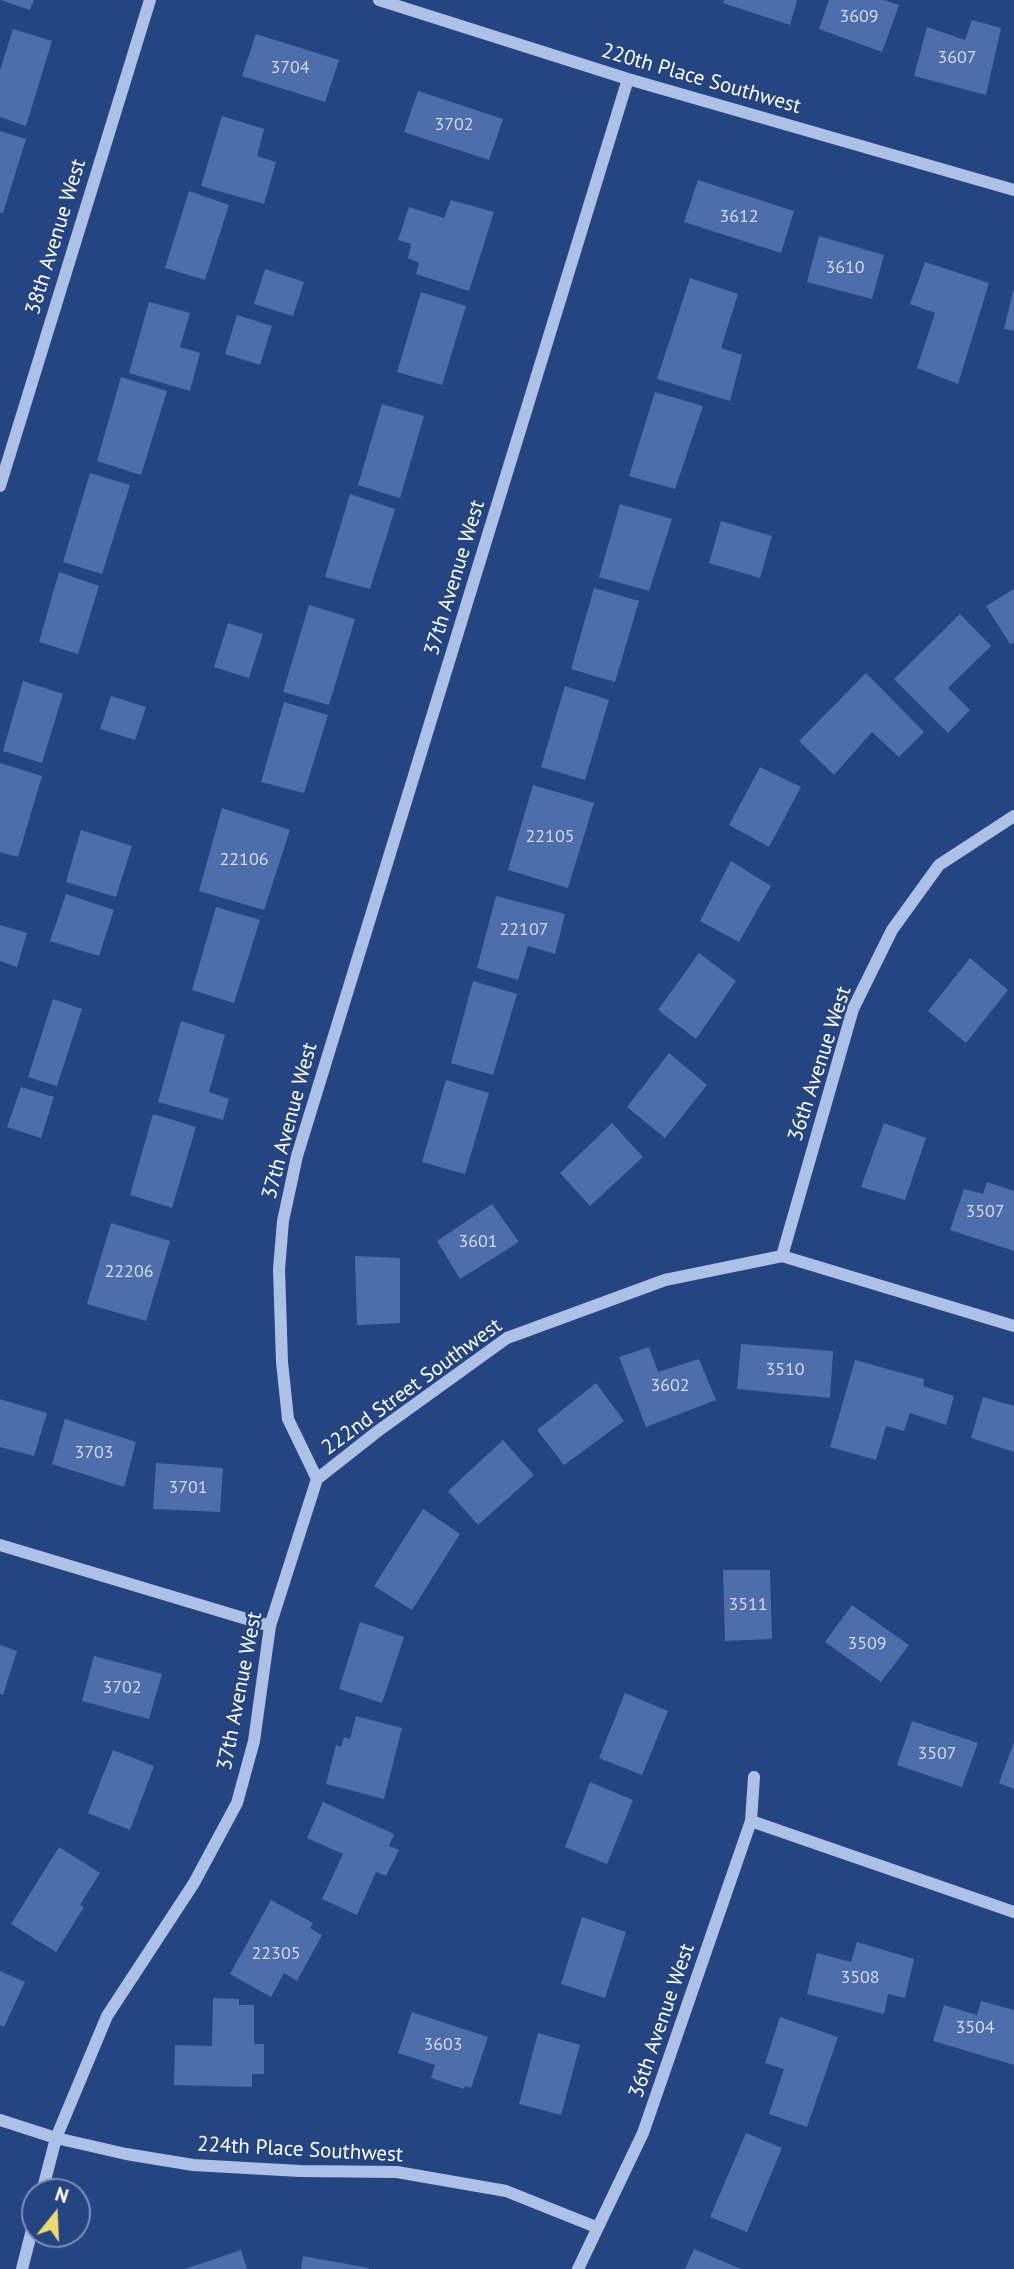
<!DOCTYPE html>
<style>
body{margin:0}
#map{position:relative;width:1014px;height:2269px;overflow:hidden;background:#254482;font-family:"PT Sans",sans-serif}
canvas{display:block}
.north{position:absolute;left:21px;top:2178px;width:70px;height:70px;box-sizing:border-box;background:#254482;border:2px solid #7c8fb4;border-radius:50%;rotate:18deg;font-size:19px;font-weight:700;line-height:28px;text-align:center;color:#fff}
.north::after{content:'';display:block;margin:auto;width:24px;height:32px;background:#f1d972;clip-path:polygon(50% 0,100% 100%,50% 72%,0 100%)}
</style>
<div id="map">
<canvas width="1014" height="2269"></canvas>
<div class="north">N</div>
</div>
<script>
const ctx = document.querySelector('canvas').getContext('2d');
ctx.lineJoin = 'round';
function fillPath(path, color) { ctx.fillStyle = color; ctx.fill(path, 'evenodd'); }
const poly = rows => new Path2D(rows.map(r => 'M' + r).join(''));
function stroke(path, color, width, dash) { ctx.strokeStyle = color; ctx.lineWidth = width; ctx.lineCap = dash ? 'butt' : 'round'; ctx.setLineDash(dash || []); ctx.stroke(path); }
function drawText(font, color, halo, rows, align = 'center') {
  ctx.font = font + ' "PT Sans",sans-serif'; ctx.lineWidth = 5; ctx.setLineDash([]); ctx.textBaseline = 'middle'; ctx.strokeStyle = halo; ctx.fillStyle = color; for (const [text, x, y, turn = 0] of rows) {
    ctx.save(); ctx.translate(x, y); ctx.rotate((+turn || 0) * Math.PI / 180); ctx.textAlign = isNaN(turn) ? turn : align; if (halo) ctx.strokeText(text, 0, 0); ctx.fillText(text, 0, 0); ctx.restore();
  }
}
fillPath(poly([
 [1,0,34,0,30,10],
 [724,0,797,0,790,25,723,3],
 [829,0,884,0,899,5,882,52,819,29],
 [972,20,1001,28,986,95,914,76,927,27,965,40],
 [13,29,52,41,26,126,0,117,0,70],
 [256,34,339,60,325,102,242,76],
 [418,91,503,119,489,160,404,132],
 [222,116,264,129,257,156,276,162,264,204,201,186],
 [0,131,26,139,3,213,0,213],
 [698,180,794,211,781,253,684,222],
 [189,191,229,205,205,280,165,268],
 [451,200,494,212,469,291,416,274,419,263,408,258,411,244,398,240,409,207,444,218],
 [819,236,884,255,872,299,807,282],
 [925,262,989,283,958,384,917,368,935,313,910,304],
 [265,269,304,282,293,316,254,304],
 [690,278,738,294,721,348,742,355,730,401,657,379],
 [1013,291,1014,291,1014,331,1004,329],
 [421,292,466,306,442,385,397,372],
 [149,302,190,313,180,347,200,353,190,391,129,373],
 [237,315,272,326,260,365,225,354],
 [121,377,167,391,141,475,97,461],
 [655,392,703,406,675,489,629,476],
 [382,404,424,416,400,498,358,485],
 [90,473,130,485,102,574,63,562],
 [350,494,395,509,370,589,325,577],
 [620,504,672,519,649,591,599,577],
 [721,521,772,536,760,578,709,563],
 [59,572,99,586,78,654,39,642],
 [594,588,639,601,615,682,571,669],
 [1014,589,1014,642,1010,644,986,606],
 [309,605,355,619,329,705,283,692],
 [960,614,991,646,948,688,970,710,948,733,894,679],
 [228,623,263,634,249,678,214,667],
 [866,673,924,732,899,757,872,732,834,775,799,741],
 [23,681,63,694,42,763,3,751],
 [565,686,609,700,585,780,541,767],
 [111,696,146,707,135,740,100,729],
 [284,702,328,715,304,793,261,782],
 [0,763,42,776,18,857,0,852],
 [760,767,801,787,769,847,729,825],
 [533,785,594,803,568,888,508,870],
 [222,808,290,830,264,910,199,891],
 [81,830,132,846,116,897,66,882],
 [731,861,771,886,739,942,700,921],
 [66,894,114,910,99,956,50,941],
 [496,896,565,914,555,954,528,946,518,980,477,968],
 [216,907,260,920,234,1003,192,990],
 [0,925,27,933,17,967,0,961],
 [699,953,736,981,696,1039,658,1010],
 [970,958,1008,990,966,1043,928,1011],
 [473,981,517,994,493,1075,451,1063],
 [53,999,82,1009,57,1086,28,1077],
 [181,1021,225,1035,209,1092,229,1099,223,1120,158,1102],
 [669,1053,707,1085,665,1138,627,1107],
 [446,1080,489,1093,465,1174,422,1162],
 [21,1087,54,1097,41,1138,7,1127],
 [153,1114,196,1127,172,1208,130,1195],
 [612,1123,643,1157,590,1206,560,1173],
 [884,1123,926,1138,905,1200,861,1187],
 [987,1182,1014,1191,1014,1251,950,1230,964,1189,983,1194],
 [492,1204,519,1242,460,1279,437,1241],
 [111,1223,170,1241,146,1321,87,1304],
 [355,1256,400,1258,400,1323,357,1325],
 [741,1344,833,1351,830,1398,737,1389],
 [649,1347,658,1372,699,1359,716,1400,646,1427,619,1357],
 [855,1360,924,1379,923,1386,954,1396,946,1425,910,1413,904,1431,886,1426,876,1460,830,1447],
 [596,1383,624,1421,564,1465,537,1430],
 [983,1397,1014,1406,1014,1452,971,1438],
 [0,1399,47,1413,34,1456,0,1447],
 [65,1419,136,1442,124,1487,52,1464],
 [503,1440,534,1475,478,1525,448,1491],
 [156,1463,223,1468,220,1512,153,1509],
 [423,1509,460,1534,412,1610,374,1586],
 [723,1570,770,1570,772,1639,725,1641],
 [852,1605,909,1645,881,1682,825,1642],
 [360,1622,404,1637,382,1703,339,1689],
 [0,1645,17,1651,3,1695,0,1694],
 [94,1656,162,1674,149,1719,82,1701],
 [625,1693,668,1711,642,1775,599,1758],
 [356,1716,402,1728,384,1799,326,1784,336,1745,341,1747,344,1737,350,1739],
 [912,1721,978,1743,962,1787,897,1765],
 [1014,1742,1014,1789,999,1783],
 [113,1750,154,1766,130,1830,88,1813],
 [590,1782,633,1800,607,1864,565,1847],
 [323,1802,394,1834,389,1846,399,1850,386,1876,376,1872,357,1915,322,1899,343,1854,307,1838],
 [59,1847,100,1873,80,1905,84,1907,56,1952,11,1924],
 [271,1900,313,1923,310,1928,322,1935,297,1981,284,1973,271,1997,230,1974],
 [582,1917,626,1932,605,1998,561,1984],
 [857,1942,914,1959,905,1998,888,1994,884,2014,807,1994,817,1953,851,1962],
 [0,1971,25,1982,4,2027,0,2025],
 [213,1998,239,1999,239,2005,254,2005,254,2044,264,2044,264,2074,252,2074,252,2087,174,2085,175,2045,212,2046],
 [981,2001,1014,2010,1014,2065,933,2041,944,2005,977,2015],
 [412,2012,488,2037,471,2088,465,2086,464,2089,431,2078,435,2065,398,2053],
 [780,2017,838,2037,807,2127,769,2114,784,2069,765,2063],
 [538,2033,580,2045,561,2115,519,2104],
 [746,2133,782,2148,747,2232,710,2217],
 [694,2249,741,2269,685,2269],
 [241,2250,247,2269,185,2269],
 [303,2256,369,2268,369,2269,301,2269]
]), '#4d6dab');
stroke(poly([
 [379,0,628,79,1014,190],
 [0,486,150,0],
 [782,1256,853,1009,892,930,939,865,1014,816],
 [317,1479,378,1431,507,1338,665,1280,782,1256,1014,1326],
 [0,1545,270,1626],
 [751,1821,1014,1912],
 [0,2120,56,2138,126,2154,193,2165,300,2171,397,2172,506,2191,596,2227],
 [42,2192,56,2138,107,2016,194,1883,237,1803,254,1741,270,1626,317,1479,288,1419,282,1362,279,1269,283,1221,297,1156,628,79],
 [22,2269,35,2218],
 [578,2269,643,2133,751,1821,754,1777]
]), '#adc1e7', 12);
drawText('18px', '#d2daea', null, [
 ["3609",859,17],
 ["3607",957,58],
 ["3704",290,68],
 ["3702",454,125],
 ["3612",739,217],
 ["3610",845,268],
 ["22105",550,837],
 ["22106",244,860],
 ["22107",524,930],
 ["3507",985,1212],
 ["3601",478,1242],
 ["22206",129,1272],
 ["3510",785,1370],
 ["3602",670,1386],
 ["3703",94,1453],
 ["3701",188,1488],
 ["3511",748,1605],
 ["3509",867,1644],
 ["3702",122,1688],
 ["3507",937,1754],
 ["22305",276,1954],
 ["3508",860,1978],
 ["3504",975,2028],
 ["3603",443,2045]
]);
drawText('21px', '#fff', '#254482', [
 ["220th Place Southwest",701,79,16],
 ["38th Avenue West",56,237,-73],
 ["37th Avenue West",455,578,-73],
 ["36th Avenue West",820,1064,-72],
 ["37th Avenue West",290,1121,-75],
 ["222nd Street Southwest",412,1387,-36],
 ["37th Avenue West",240,1691,-79],
 ["36th Avenue West",662,2021,-71],
 ["224th Place Southwest",300,2150,3]
]);
</script>
